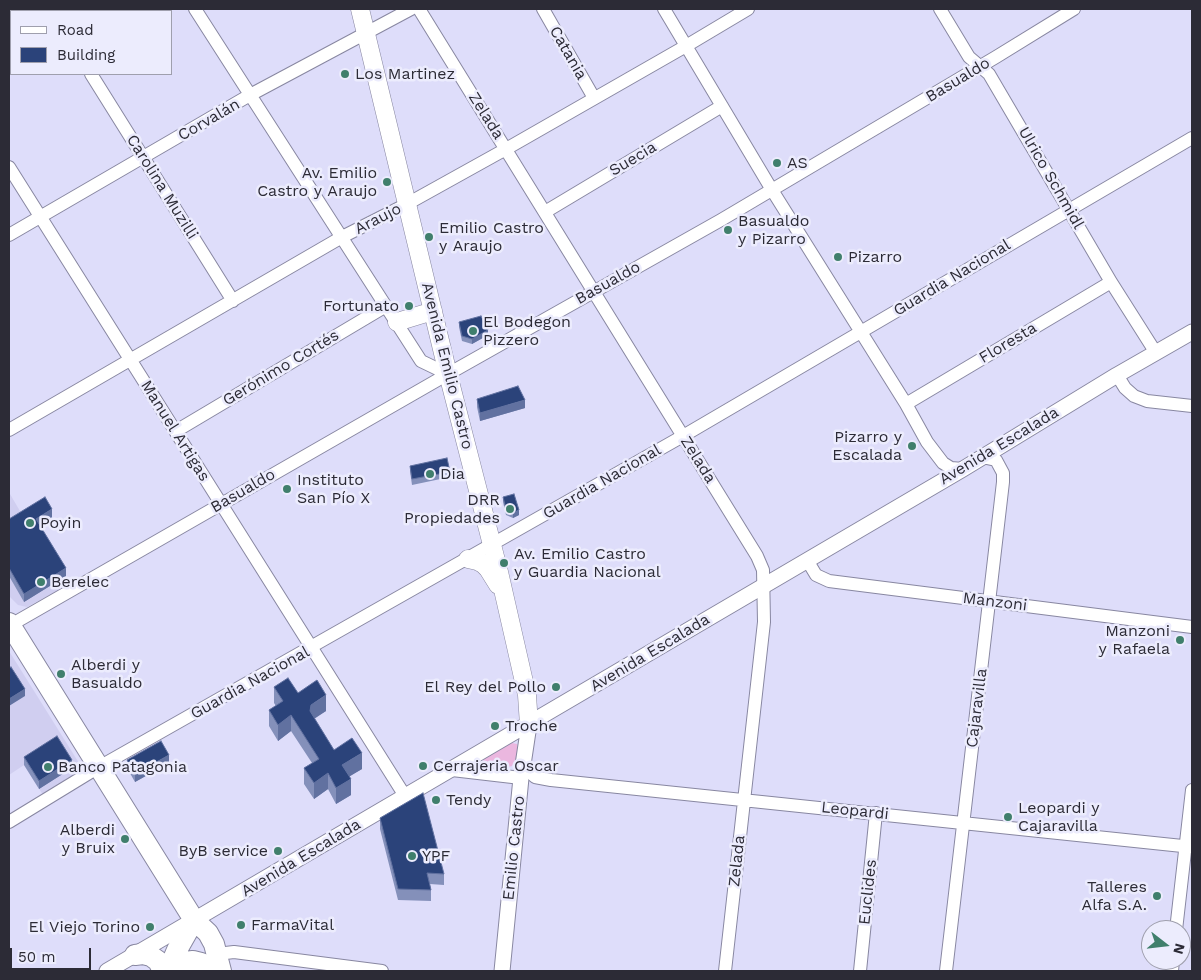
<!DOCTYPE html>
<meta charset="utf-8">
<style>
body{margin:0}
#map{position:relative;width:1201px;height:980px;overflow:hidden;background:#deddfa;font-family:"Work Sans",sans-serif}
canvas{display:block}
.frame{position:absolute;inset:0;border:10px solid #2c2b36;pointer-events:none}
.legend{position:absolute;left:10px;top:10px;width:162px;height:65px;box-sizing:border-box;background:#ececfd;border:1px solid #9f9fad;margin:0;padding:6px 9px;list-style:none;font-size:15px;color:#2c2b36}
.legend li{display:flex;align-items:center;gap:10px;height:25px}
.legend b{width:25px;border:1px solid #9f9fad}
.north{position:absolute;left:1141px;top:920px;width:50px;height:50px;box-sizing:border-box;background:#ececfd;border:1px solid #9f9fad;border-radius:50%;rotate:106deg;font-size:14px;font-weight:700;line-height:20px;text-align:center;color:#2c2b36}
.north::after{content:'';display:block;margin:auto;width:18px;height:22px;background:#407f6c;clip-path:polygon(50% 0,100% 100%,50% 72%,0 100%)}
.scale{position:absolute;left:10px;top:948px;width:81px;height:22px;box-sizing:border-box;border:2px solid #2c2b36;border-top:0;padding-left:6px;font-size:15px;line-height:18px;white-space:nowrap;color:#2c2b36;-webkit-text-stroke:4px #ececfd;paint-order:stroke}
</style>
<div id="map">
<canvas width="1201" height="980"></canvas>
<div class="frame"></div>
<ul class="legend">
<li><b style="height:6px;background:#fff"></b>Road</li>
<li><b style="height:14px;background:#2b437a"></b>Building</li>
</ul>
<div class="north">N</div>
<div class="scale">50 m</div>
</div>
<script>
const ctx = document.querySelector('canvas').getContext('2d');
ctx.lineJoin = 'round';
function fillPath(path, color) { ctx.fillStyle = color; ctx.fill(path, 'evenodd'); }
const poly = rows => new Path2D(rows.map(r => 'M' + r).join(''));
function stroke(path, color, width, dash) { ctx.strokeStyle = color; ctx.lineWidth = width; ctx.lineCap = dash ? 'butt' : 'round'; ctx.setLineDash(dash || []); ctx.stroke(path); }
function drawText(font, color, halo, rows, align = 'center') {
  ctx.font = font + ' "Work Sans",sans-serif'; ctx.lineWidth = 5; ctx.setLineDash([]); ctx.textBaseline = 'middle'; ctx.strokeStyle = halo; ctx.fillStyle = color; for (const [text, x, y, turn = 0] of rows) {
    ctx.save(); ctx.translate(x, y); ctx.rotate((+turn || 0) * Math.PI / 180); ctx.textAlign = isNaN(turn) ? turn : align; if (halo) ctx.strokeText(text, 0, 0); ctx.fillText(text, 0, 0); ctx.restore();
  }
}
fillPath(poly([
 [9,494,10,494,24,518,52,517,36,527,70,584,27,607,18,605,9,596],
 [9,651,79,763,78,772,74,776,43,795,24,765,9,775]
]), '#d0cef0');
fillPath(poly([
 [512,743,517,744,518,749,516,759,512,766,500,769,484,766,482,762,485,758]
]), '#ebb7df');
const minor = poly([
 [49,9,51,11],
 [195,9,421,361,448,374],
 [419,9,757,556,763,570,764,622,725,971],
 [543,9,594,98],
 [664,9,772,190,906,404,927,442,943,463,951,468,963,469],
 [940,9,969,57,989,74,1111,282,1156,353],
 [61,11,65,9],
 [9,41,11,39],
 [91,74,233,301],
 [9,167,405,796],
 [545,212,722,106],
 [9,235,250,95,411,9],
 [1117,375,1125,388,1134,396,1147,401,1192,406],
 [906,404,1111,282],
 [9,430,342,237,407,204,506,149,686,46,748,9],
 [176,431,386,306],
 [807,560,816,575,829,581,1192,627],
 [9,626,448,374,721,220,996,57,1074,9],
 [523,763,528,771,535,777,551,780,1192,847],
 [452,770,521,778],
 [9,822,99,767,683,436,1192,138],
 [1176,930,1192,790],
 [217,954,234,952,382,971],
 [860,971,876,813],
 [946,971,1003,482,1003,473,996,460,982,457],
 [1172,971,1173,960]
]);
const tertiary = poly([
 [107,971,963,469,1117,375,1192,332],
 [502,971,521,778,529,725]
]);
const secondary = poly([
 [360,9,448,374,499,572,527,695,529,725],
 [397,322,433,311],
 [468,559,477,561,483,564,488,569,498,585]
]);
const primary = poly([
 [9,623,194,920,208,933,214,944,221,971],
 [135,955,143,954,151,956,158,961,163,971],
 [168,971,177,950,194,920],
 [171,971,185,962,193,961,201,963,210,971]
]);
stroke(minor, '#8887a1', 14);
stroke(tertiary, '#8887a1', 17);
stroke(secondary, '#8887a1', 19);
stroke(primary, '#8887a1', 22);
stroke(minor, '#fff', 12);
stroke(tertiary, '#fff', 15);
stroke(secondary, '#fff', 18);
stroke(primary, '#fff', 20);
fillPath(poly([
 [459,322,488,335,472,344,462,341,459,327],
 [477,399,525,408,480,421,477,407],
 [410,466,450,472,450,477,412,485,410,471],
 [503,497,519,515,513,518,506,515,503,502],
 [52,517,40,525,66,576,24,602,9,576,9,519],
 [274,687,298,693,326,711,314,718,334,750,362,769,349,776,351,795,336,804,328,789,314,799,304,784,304,768,312,763,291,731,278,741,269,726,269,710,276,706,274,703],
 [24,757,72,768,39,789,24,765],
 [127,760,169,763,135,782,127,768],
 [380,818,444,874,444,885,430,884,431,890,431,901,398,900,380,829]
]), '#8490ba');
fillPath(poly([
 [488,330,488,335,472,344,472,339],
 [525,400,525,408,480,421,480,413],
 [52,509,52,517,36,527,36,519],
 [519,510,519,515,513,518,513,513],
 [66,568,66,576,24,602,24,594],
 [25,689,25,696,9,706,9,699],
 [326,695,326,711,311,721,310,711,311,705],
 [291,715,291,731,278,741,278,725],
 [362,753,362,769,342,781,342,765],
 [169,755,169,763,135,782,135,774],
 [72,760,72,768,39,789,39,781],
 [328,773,328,789,314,799,314,783],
 [351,779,351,795,336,804,336,788]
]), '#6171a0');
const building = poly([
 [481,316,488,330,472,339,462,336,459,322,481,316],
 [518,386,525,400,480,413,477,399,518,386],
 [447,458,450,472,412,479,410,466,447,458],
 [514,494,519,510,513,513,506,509,503,497,514,494],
 [45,497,52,509,36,519,66,568,24,594,9,568,9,519,45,497],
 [11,667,25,689,9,699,9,668,11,667],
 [288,678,298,693,317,680,326,695,311,705,310,711,334,750,352,738,362,753,342,765,351,779,336,788,328,773,314,783,304,768,319,759,291,715,278,725,269,710,283,701,274,687,288,678],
 [57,736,72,760,39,781,24,757,57,736],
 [161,741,169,755,135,774,127,760,161,741],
 [423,793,444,874,427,873,431,890,398,889,380,818,423,793]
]);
fillPath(building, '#2b437a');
stroke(building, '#6171a0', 1);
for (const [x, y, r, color] of [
 [345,74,5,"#407f6c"],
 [777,163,5,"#407f6c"],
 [387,182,5,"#407f6c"],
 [728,230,5,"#407f6c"],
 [429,237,5,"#407f6c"],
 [838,257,5,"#407f6c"],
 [409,306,5,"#407f6c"],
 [473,331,5,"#407f6c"],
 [912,446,5,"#407f6c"],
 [430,474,5,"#407f6c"],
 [287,489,5,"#407f6c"],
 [510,509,5,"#407f6c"],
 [30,523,5,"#407f6c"],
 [504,563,5,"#407f6c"],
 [41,582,5,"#407f6c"],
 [1180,640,5,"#407f6c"],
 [61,674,5,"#407f6c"],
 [556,687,5,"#407f6c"],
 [495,726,5,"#407f6c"],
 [423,766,5,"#407f6c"],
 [48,767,5,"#407f6c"],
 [436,800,5,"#407f6c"],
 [1008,817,5,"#407f6c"],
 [125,839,5,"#407f6c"],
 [278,851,5,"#407f6c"],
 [412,856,5,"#407f6c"],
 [1157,896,5,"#407f6c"],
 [241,925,5,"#407f6c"],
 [150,927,5,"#407f6c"]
]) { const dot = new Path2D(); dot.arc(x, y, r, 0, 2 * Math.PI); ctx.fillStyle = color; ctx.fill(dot); stroke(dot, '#ececfd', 2); }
drawText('16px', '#2c2b36', '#ececfd', [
 ["Catania",568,53,60],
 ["Basualdo",958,80,-31],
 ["Zelada",486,116,58],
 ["Corvalán",209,120,-30],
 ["Suecia",633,159,-31],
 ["Ulrico Schmidl",1051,178,60],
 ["Carolina Muzilli",162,187,58],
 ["Araujo",378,219,-27],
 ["Guardia Nacional",952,278,-31],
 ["Basualdo",608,283,-29],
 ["Floresta",1008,343,-31],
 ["Avenida Emilio Castro",447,366,76],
 ["Gerónimo Cortés",281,368,-31],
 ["Manuel Artigas",175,431,58],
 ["Avenida Escalada",999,446,-31],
 ["Zelada",698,460,58],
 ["Guardia Nacional",602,482,-30],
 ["Basualdo",243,491,-30],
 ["Manzoni",995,602,7],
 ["Avenida Escalada",650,653,-31],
 ["Guardia Nacional",250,683,-29],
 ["Cajaravilla",977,708,-83],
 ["Leopardi",855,811,6],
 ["Emilio Castro",514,848,-84],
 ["Avenida Escalada",301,858,-31],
 ["Zelada",737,861,-84],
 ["Euclides",868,892,-84]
]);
drawText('16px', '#2c2b36', '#ececfd', [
 ["Los Martinez",355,74],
 ["AS",787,163],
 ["Av. Emilio",377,173,"right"],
 ["Castro y Araujo",377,191,"right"],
 ["Basualdo",738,221],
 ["y Pizarro",738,239],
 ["Emilio Castro",439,228],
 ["y Araujo",439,246],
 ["Pizarro",848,257],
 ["Fortunato",399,306,"right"],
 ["El Bodegon",483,322],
 ["Pizzero",483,340],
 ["Pizarro y",902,437,"right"],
 ["Escalada",902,455,"right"],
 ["Dia",440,474],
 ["Instituto",297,480],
 ["San Pío X",297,498],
 ["DRR",500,500,"right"],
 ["Propiedades",500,518,"right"],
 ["Poyin",40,523],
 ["Av. Emilio Castro",514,554],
 ["y Guardia Nacional",514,572],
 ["Berelec",51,582],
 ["Manzoni",1170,631,"right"],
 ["y Rafaela",1170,649,"right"],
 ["Alberdi y",71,665],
 ["Basualdo",71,683],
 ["El Rey del Pollo",546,687,"right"],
 ["Troche",505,726],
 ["Cerrajeria Oscar",433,766],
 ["Banco Patagonia",58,767],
 ["Tendy",446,800],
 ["Leopardi y",1018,808],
 ["Cajaravilla",1018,826],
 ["Alberdi",115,830,"right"],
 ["y Bruix",115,848,"right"],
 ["ByB service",268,851,"right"],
 ["YPF",422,856],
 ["Talleres",1147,887,"right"],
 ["Alfa S.A.",1147,905,"right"],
 ["FarmaVital",251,925],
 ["El Viejo Torino",140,927,"right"]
], 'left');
</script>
